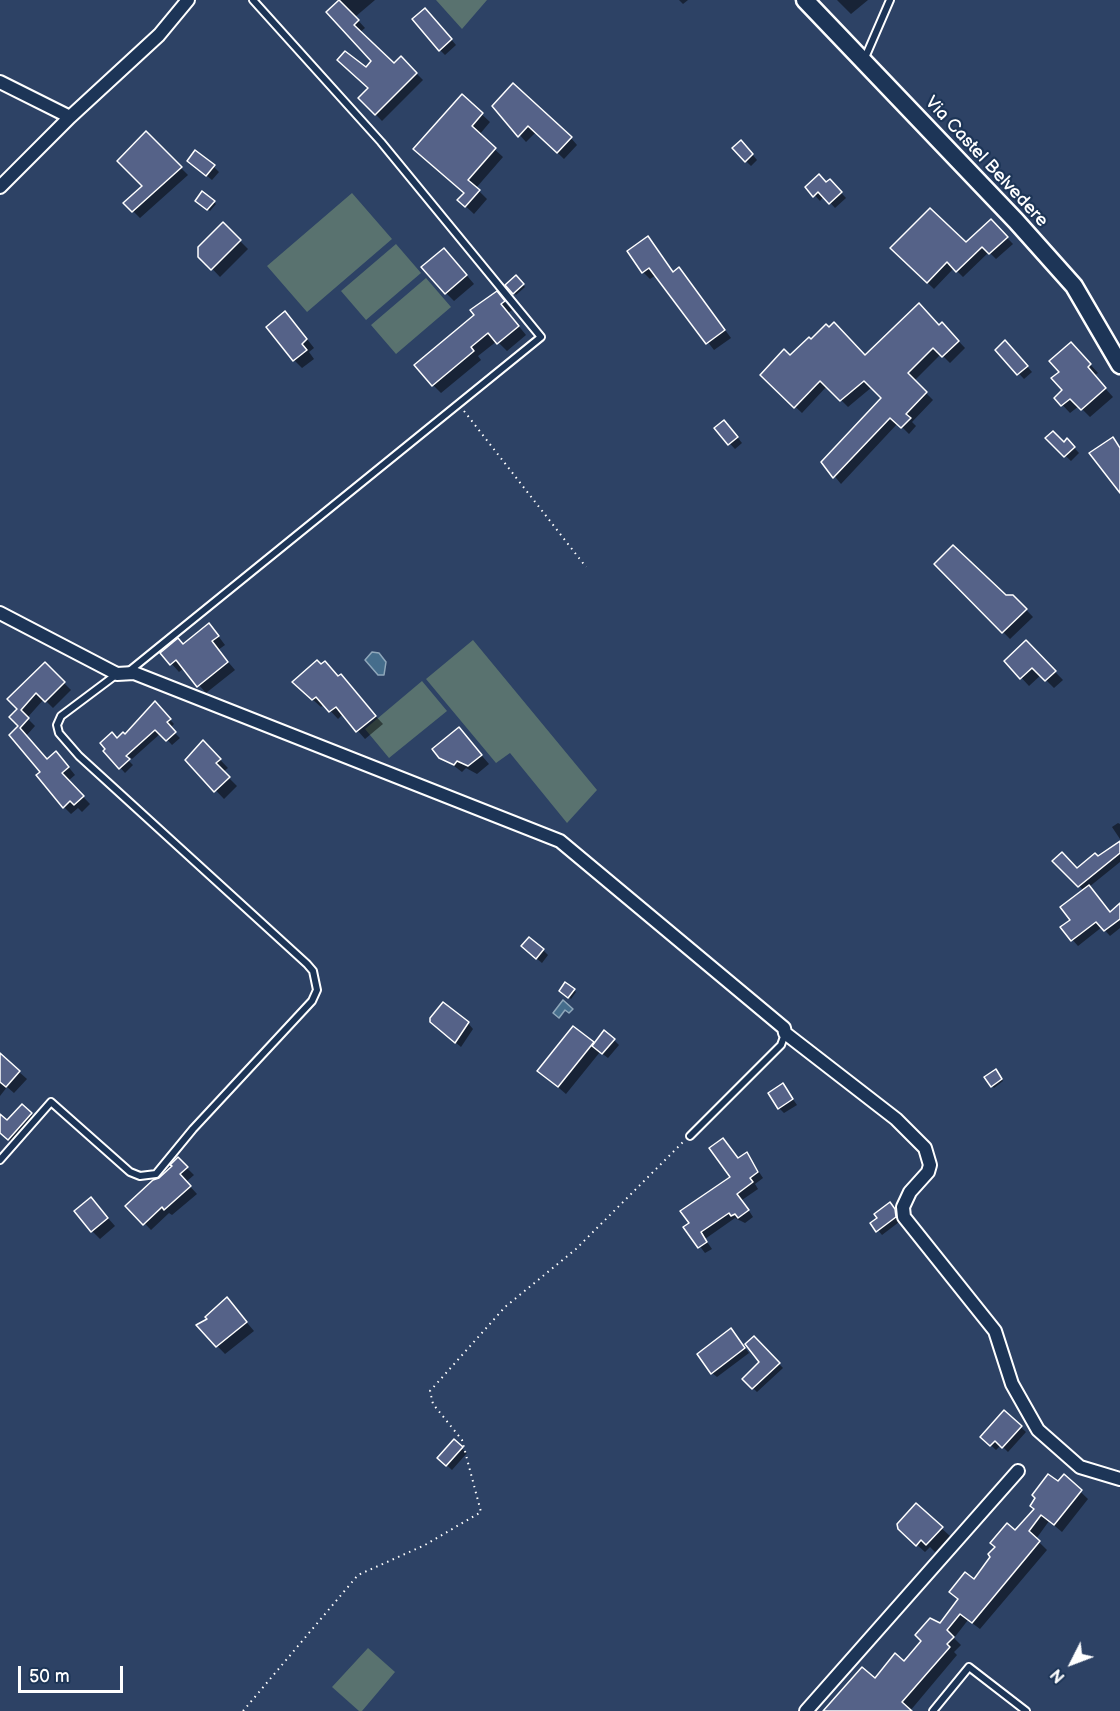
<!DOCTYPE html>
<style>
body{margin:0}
#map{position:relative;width:1120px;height:1711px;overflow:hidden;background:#2d4265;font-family:"Balsamiq Sans",sans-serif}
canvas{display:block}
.north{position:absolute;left:1042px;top:1633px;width:60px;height:60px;-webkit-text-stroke:4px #1d3557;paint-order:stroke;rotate:228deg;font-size:16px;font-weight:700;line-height:24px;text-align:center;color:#fff}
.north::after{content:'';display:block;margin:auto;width:21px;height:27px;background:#fff;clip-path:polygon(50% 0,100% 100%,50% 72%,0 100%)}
.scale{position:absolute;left:18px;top:1666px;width:105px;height:27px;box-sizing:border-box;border:3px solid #fff;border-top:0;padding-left:8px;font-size:18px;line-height:21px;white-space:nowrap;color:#fff;-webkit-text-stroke:4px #1d3557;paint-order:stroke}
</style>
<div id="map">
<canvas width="1120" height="1711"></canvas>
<div class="north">N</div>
<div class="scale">50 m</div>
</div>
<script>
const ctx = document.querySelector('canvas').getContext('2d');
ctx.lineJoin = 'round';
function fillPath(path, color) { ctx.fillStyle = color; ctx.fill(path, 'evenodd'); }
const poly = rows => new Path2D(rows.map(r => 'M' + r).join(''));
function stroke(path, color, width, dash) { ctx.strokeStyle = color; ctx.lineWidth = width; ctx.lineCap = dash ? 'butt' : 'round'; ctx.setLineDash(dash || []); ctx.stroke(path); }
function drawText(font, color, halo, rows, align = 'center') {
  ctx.font = font + ' "Balsamiq Sans",sans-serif'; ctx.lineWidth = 4.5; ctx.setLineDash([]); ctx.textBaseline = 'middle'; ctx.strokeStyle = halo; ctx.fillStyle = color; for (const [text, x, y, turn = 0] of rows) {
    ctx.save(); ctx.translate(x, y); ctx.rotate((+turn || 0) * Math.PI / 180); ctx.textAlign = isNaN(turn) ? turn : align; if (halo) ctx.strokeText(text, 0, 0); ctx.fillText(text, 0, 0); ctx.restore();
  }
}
fillPath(poly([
 [436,0,487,0,462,29],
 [352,193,392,239,307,312,267,266],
 [396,244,421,273,366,320,341,291],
 [426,278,451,307,396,354,371,325],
 [473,640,597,790,567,823,510,753,496,763,426,679],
 [422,681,447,711,389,758,365,729],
 [368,1648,395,1672,362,1711,359,1711,332,1687]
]), '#59726f');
const water = poly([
 [372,652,379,653,386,662,384,675,378,675,365,660,372,652],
 [563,1000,573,1009,569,1013,565,1010,559,1018,553,1013,563,1000]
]);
fillPath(water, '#456d8c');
stroke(water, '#8fa7ba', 1.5);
fillPath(poly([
 [341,0,375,0,355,17,365,28,359,33,394,65,401,58,423,80,382,121,360,98,370,89,366,69,373,61,328,12],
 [679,0,688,0,683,4],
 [837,0,868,0,851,14],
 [430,15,456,45,445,55,440,50],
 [462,96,490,122,479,135,503,157,476,188,487,199,474,214,459,200,465,193],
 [494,106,571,138,577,145,564,159,536,132,526,142],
 [146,133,188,175,140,218,125,203,144,186],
 [746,147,757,160,751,166,746,161],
 [194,165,214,167,219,172,212,180],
 [830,181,846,198,835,208,824,196,820,201,807,187,827,184],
 [203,193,216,204,210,211,199,202],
 [991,221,1013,244,996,259,989,252,963,277,954,268,934,289,892,248,966,244],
 [223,224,248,249,220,277,200,256],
 [648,238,674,273,686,277,731,338,714,350,656,275,650,279,643,272],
 [452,258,474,284,454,301,446,293],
 [516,277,525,287,516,295,507,285],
 [496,293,512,310,508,313,526,335,507,351,497,341,478,356,481,360,441,393,433,385],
 [293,321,314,348,309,352,314,359,302,368,294,360],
 [939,326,949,331,965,348,950,363,941,354,914,381,933,400,912,422,916,426,909,434,898,423,841,484,823,462,883,398,872,387,848,407,827,386,802,413,762,375,790,357,866,357],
 [1010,347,1032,372,1024,379,997,350],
 [1079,352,1098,373,1094,376,1113,397,1090,417,1079,406,1070,413,1056,398,1064,390],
 [729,427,742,443,735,449,716,429],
 [1047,438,1064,444,1067,440,1079,453,1071,461],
 [936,564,1005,597,1013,596,1033,617,1010,639],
 [216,633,225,645,218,650,235,670,206,693,184,668,179,672,162,653],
 [1026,642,1063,680,1054,688,1041,675,1029,686,1006,661],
 [45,664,71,690,53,708,44,699,27,718,35,726,26,736,48,760,63,760,75,775,68,781,90,804,82,812,78,808,71,814,64,807,42,772,11,735,21,726,19,709],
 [321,666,332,670,383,724,365,739,343,714,338,719,324,704,321,707,302,690],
 [155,704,174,724,170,728,180,738,172,745,161,733,132,759,125,753,123,755,133,765,125,773,105,751,125,736],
 [459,729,489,764,477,774,466,768,462,772,441,756],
 [203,742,228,768,223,772,237,786,224,799,187,760],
 [1118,823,1120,824,1120,839,1112,827],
 [1120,842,1120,862,1089,887,1110,913,1120,905,1120,928,1110,936,1102,927,1078,946,1062,928,1072,920,1084,891,1055,861,1077,870],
 [543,950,548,955,542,963,528,951],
 [566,984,576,992,571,999,561,990],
 [468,1023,473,1029,461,1047,437,1027],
 [574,1028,595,1045,614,1040,619,1045,608,1058,600,1052,566,1094,539,1071],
 [0,1055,27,1079,14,1093,7,1087,0,1096],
 [997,1073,1003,1081,994,1088,992,1086],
 [783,1085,797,1105,784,1113,779,1108],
 [22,1106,38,1121,16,1146,0,1132,0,1116,7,1122],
 [747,1154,763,1178,755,1184,758,1189,742,1200,753,1217,745,1223,735,1218,705,1239,712,1249,705,1253,685,1227,732,1178,739,1160],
 [185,1166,194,1175,186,1182,197,1194,172,1215,169,1213,151,1230,128,1206,160,1179],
 [99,1208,115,1226,100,1239,92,1231],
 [894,1209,899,1222,882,1235,872,1223],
 [227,1299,254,1331,225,1354,198,1326,209,1319],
 [736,1335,749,1353,717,1377,712,1373],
 [754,1338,783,1368,757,1392,744,1379,761,1362],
 [1005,1412,1026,1432,1008,1452,1001,1445,996,1450,982,1437],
 [454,1442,467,1453,452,1470,439,1458],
 [1064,1476,1088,1499,1062,1532,1049,1521,1036,1539,1047,1550,980,1629,968,1620,954,1638,961,1645,954,1652,957,1655,910,1711,823,1711,904,1663,959,1600,951,1592,974,1581],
 [916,1505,950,1536,935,1552,930,1547,925,1552,908,1537]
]), '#0007');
const building = poly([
 [339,0,359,20,354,25,394,63,401,56,417,73,375,115,358,98,368,88,337,60,345,51,366,67,371,61,326,12,339,0],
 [425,8,452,39,439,51,412,19,425,8],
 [513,83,572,137,557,153,528,126,518,137,492,106,513,83],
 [462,94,483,113,472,126,496,148,468,180,480,190,465,207,457,200,464,193,413,149,462,94],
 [146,131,182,167,132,212,123,203,142,186,117,161,146,131],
 [741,140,753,154,745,162,732,148,741,140],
 [195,150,215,165,206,176,187,161,195,150],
 [819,174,826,182,830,179,842,192,829,204,818,192,813,197,805,187,819,174],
 [202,191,215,201,207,210,195,201,202,191],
 [930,208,966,242,991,219,1008,237,989,254,982,247,956,272,947,262,927,283,890,248,930,208],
 [223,222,241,240,211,270,198,257,198,247,223,222],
 [648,236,673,272,679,267,725,330,706,344,649,268,642,273,627,251,648,236],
 [444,248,467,275,445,294,421,267,444,248],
 [516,275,524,284,513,294,505,285,516,275],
 [497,291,505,301,501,304,519,326,497,344,488,333,471,347,474,351,432,386,414,365,474,315,470,310,497,291],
 [919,303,939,325,942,322,959,341,942,357,933,348,908,373,927,392,906,414,911,418,901,428,890,418,833,478,821,462,881,398,864,381,840,401,820,381,794,408,760,375,784,349,790,355,809,337,811,339,826,324,829,327,834,322,865,355,919,303],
 [285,311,307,339,302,344,307,350,293,361,266,327,285,311],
 [1005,340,1028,366,1017,375,995,350,1005,340],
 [1071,342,1091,364,1088,367,1106,388,1081,410,1070,399,1061,406,1054,398,1062,390,1051,378,1059,372,1049,361,1071,342],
 [724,420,738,437,728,445,714,428,724,420],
 [1053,431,1064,442,1067,438,1075,447,1064,457,1045,438,1053,431],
 [1113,437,1120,448,1120,493,1089,453,1113,437],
 [953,545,1006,595,1013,595,1027,609,1002,633,934,564,953,545],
 [209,623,219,636,212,641,228,662,197,687,176,660,170,665,160,653,178,638,183,644,209,623],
 [1026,640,1056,671,1045,681,1032,668,1020,679,1004,661,1026,640],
 [317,660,321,664,325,661,338,676,341,674,376,716,356,732,336,707,329,712,316,697,312,700,292,682,317,660],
 [45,662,65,682,45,702,36,693,21,710,29,718,20,728,47,759,56,751,69,767,62,773,84,796,74,805,70,801,63,808,36,775,40,772,9,735,18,726,9,717,17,709,7,699,45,662],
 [155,701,171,719,167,722,176,732,166,741,155,730,126,756,130,759,119,769,103,751,105,749,100,743,112,732,117,738,123,732,125,734,155,701],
 [459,727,482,755,468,766,457,761,454,765,439,758,432,749,459,727],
 [203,740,221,759,216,763,230,777,214,792,185,760,203,740],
 [1120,841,1120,853,1078,887,1052,861,1062,852,1077,868,1095,853,1098,856,1120,841],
 [1089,885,1110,912,1120,903,1120,919,1104,931,1096,922,1071,941,1060,927,1070,920,1060,907,1089,885],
 [529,937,544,949,536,959,521,946,529,937],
 [565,982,575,989,568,998,559,991,565,982],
 [443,1002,469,1022,455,1043,430,1022,430,1018,443,1002],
 [573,1026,594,1042,558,1087,537,1071,573,1026],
 [604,1030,615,1039,602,1054,592,1046,604,1030],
 [0,1053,20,1071,6,1087,0,1082,0,1053],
 [996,1069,1002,1079,991,1087,984,1077,996,1069],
 [783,1083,793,1099,778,1109,768,1093,783,1083],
 [22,1104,32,1113,8,1140,0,1133,0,1114,7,1120,22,1104],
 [723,1138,738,1158,747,1152,758,1172,750,1178,753,1182,737,1194,749,1210,738,1218,735,1214,731,1216,729,1213,701,1232,707,1242,698,1248,683,1227,689,1223,680,1211,730,1177,709,1148,723,1138],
 [178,1157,188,1167,180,1174,191,1186,164,1210,162,1207,143,1225,125,1206,153,1180,159,1178,172,1166,170,1165,178,1157],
 [91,1197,108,1218,91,1232,74,1211,91,1197],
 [890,1202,895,1209,896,1217,876,1232,870,1223,877,1218,874,1214,890,1202],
 [227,1297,247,1322,216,1347,196,1325,207,1319,205,1317,227,1297],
 [731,1328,745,1348,711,1374,697,1354,731,1328],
 [754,1336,780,1363,752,1389,742,1379,759,1362,745,1344,754,1336],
 [1004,1410,1022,1426,1002,1448,995,1441,990,1446,980,1437,1004,1410],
 [454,1439,463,1447,446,1466,437,1458,454,1439],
 [1048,1474,1058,1481,1064,1474,1082,1490,1054,1525,1041,1515,1029,1531,1040,1541,972,1623,960,1614,947,1630,954,1637,947,1644,950,1647,902,1702,912,1711,823,1711,862,1667,875,1678,895,1653,904,1661,921,1641,915,1635,930,1618,940,1623,958,1599,949,1592,965,1572,974,1579,990,1557,988,1554,995,1547,990,1543,1007,1523,1015,1530,1034,1509,1030,1506,1035,1498,1032,1495,1048,1474],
 [916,1503,943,1527,926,1545,921,1540,916,1546,898,1529,897,1524,916,1503]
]);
fillPath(building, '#556288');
stroke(building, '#fff', 1.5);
const lane = poly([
 [864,60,890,0],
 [128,672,541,337,381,142,253,0],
 [690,1136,781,1045,785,1034],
 [0,1160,51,1102,130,1172,140,1176,156,1174,193,1129,312,1001,317,990,313,971,307,964,79,756,59,733,57,725,61,716,117,674],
 [933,1711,969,1667,1026,1711]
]);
const street = poly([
 [0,82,70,117],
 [0,187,70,117,159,35,188,0],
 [0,613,117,674,134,673,560,841,784,1028,785,1033,896,1119,925,1148,930,1165,928,1172,910,1192,903,1207,904,1217,995,1331,1012,1384,1038,1430,1080,1467,1120,1479],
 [806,1711,1018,1471]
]);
const secondary = poly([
 [805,0,1016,221,1074,286,1120,365]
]);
stroke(lane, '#fff', 10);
stroke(street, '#fff', 16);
stroke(secondary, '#fff', 21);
stroke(poly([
 [464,411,586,567],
 [243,1711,358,1575,425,1545,481,1512,462,1440,433,1404,430,1391,505,1307,576,1249,683,1142]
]), '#fff', 2, [1.5, 4.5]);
stroke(lane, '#1d3557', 6);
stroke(street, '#1d3557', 12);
stroke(secondary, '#1d3557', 16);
drawText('18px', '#fff', '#1d3557', [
 ["Via Castel Belvedere",986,162,47]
]);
</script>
